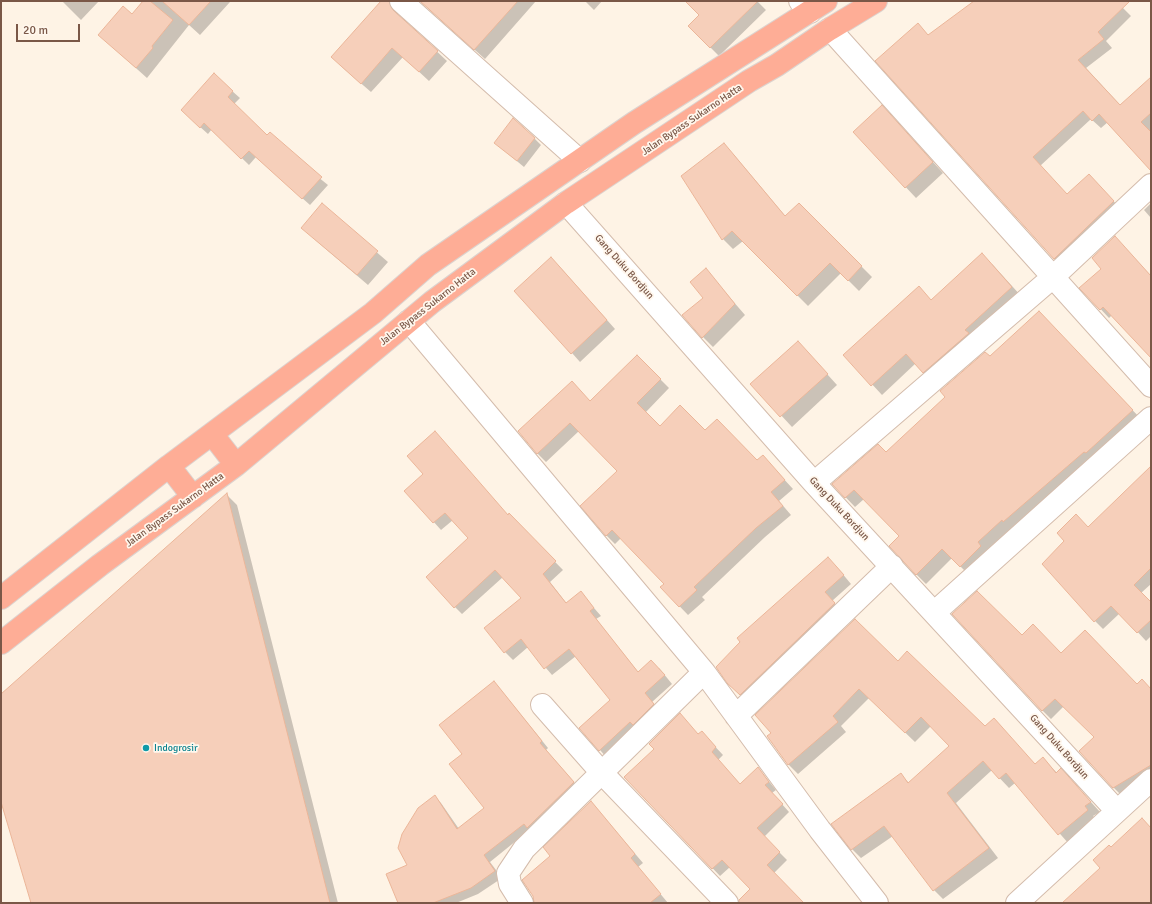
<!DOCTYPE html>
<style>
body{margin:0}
#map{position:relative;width:1152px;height:904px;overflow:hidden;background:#fef3e5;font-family:Signika,sans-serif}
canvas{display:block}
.frame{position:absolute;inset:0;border:2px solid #7a5747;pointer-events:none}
.scale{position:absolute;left:16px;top:24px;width:64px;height:18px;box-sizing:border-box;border:2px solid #7a5747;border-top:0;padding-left:5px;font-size:12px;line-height:14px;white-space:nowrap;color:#7a5747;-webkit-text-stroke:3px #fff7ed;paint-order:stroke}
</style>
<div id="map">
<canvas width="1152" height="904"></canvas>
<div class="frame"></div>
<div class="scale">20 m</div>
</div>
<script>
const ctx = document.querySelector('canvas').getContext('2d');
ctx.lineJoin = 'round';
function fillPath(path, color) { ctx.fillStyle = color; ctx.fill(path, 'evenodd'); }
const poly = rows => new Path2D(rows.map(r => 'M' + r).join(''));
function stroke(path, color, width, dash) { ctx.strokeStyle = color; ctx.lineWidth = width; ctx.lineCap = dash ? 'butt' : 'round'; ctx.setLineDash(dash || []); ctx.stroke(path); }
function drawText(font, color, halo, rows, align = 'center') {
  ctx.font = font + ' Signika,sans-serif'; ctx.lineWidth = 3.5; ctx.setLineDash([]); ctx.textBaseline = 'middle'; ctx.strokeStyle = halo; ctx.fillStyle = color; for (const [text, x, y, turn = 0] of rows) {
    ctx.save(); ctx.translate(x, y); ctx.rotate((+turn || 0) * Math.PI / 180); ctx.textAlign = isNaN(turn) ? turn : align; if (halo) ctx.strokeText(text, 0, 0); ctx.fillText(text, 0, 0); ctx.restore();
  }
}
fillPath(poly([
 [62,1,99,1,81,20],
 [145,1,228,1,230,2,200,35,189,25,147,78,99,35,132,15],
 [382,1,403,1,398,9,398,15,447,61,429,81,403,57,371,92,342,67],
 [420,1,536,1,485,59],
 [585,1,602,1,594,10],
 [686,1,757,1,766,10,719,56,689,26,700,15],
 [991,1,1116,1,1131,16,1106,41,1112,48,1086,68,1121,106,1151,78,1151,170,1108,122,1101,128,1091,119,1040,166,1067,195,1097,184,1122,210,1063,267,1054,258,917,24,929,36],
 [214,75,240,98,234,104,267,136,328,185,310,205,256,157,249,165,212,129,208,134,189,117],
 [892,117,943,173,916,198,854,132],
 [535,139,541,145,524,167,495,143],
 [734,155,786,217,799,204,872,277,859,291,841,273,808,306,743,241,733,249,723,239],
 [1151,203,1151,218,1144,210],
 [322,205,388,262,368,285,313,238],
 [1115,237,1151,276,1151,356,1112,315,1109,318,1081,288,1103,269],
 [992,264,1022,297,933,382,916,363,882,395,845,355],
 [560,267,615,329,580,362,572,353],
 [706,270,745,315,713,347,703,337],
 [1048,322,1142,420,970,576,952,558,926,584,916,574,900,536,864,499,855,507,833,484,886,454,990,357],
 [808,353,837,385,792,427,752,384],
 [637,356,669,388,645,413,660,427,705,432,757,461,771,465,793,489,779,501,791,515,765,537,702,597,705,600,688,615,661,587,665,584,621,538,615,544,606,535,619,471,579,431,546,462,537,453],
 [1151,469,1151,584,1141,593,1151,603,1151,636,1146,641,1120,613,1103,629,1095,621,1089,528],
 [406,491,509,515,563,570,550,582,567,604,581,593,601,616,596,619,638,672,659,668,672,684,652,702,661,712,607,758,600,750,611,700,576,656,552,675,528,647,513,660,505,652,522,598,503,577,462,614,455,607,470,538,453,520,441,530],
 [227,495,237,505,338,903,32,903,1,799,1,695],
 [836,566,851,584,832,601,842,612,749,702,728,682,741,642],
 [1022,637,1061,655,1151,690,1151,775,1122,796,1114,788,1080,751,1095,737,1064,706,1051,719,1042,710],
 [898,662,1036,765,1043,758,1057,773,1070,779,1100,812,1093,816,1097,820,1069,844,1015,783,1009,788,992,770,956,803,998,858,943,899,934,890,893,836,861,858,852,849,901,775,909,783,951,746,931,726,915,742,869,698,841,726,846,732,798,774,789,765,768,736],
 [500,689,548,748,546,750,580,789,490,862,502,878,478,894,456,903,399,903,408,866,435,797,441,803,459,829,485,808,463,754],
 [699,735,709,740,723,755,718,760,741,785,758,768,776,790,772,793,789,812,764,837,787,860,774,873,803,903,740,903,751,889,730,867,720,876,625,777],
 [591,802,643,863,638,867,668,903,535,903,552,856]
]), '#0003');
const building = poly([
 [143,1,150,1,173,20,152,46,153,48,136,68,98,35,123,6,132,14,143,1],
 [162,1,211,1,189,25,162,1],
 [381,1,389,1,393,10,438,51,419,72,392,48,361,84,331,57,381,1],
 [420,1,518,1,474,50,420,1],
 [685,1,758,1,710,48,688,26,699,15,685,1],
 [974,1,1130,1,1098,32,1104,39,1078,60,1120,105,1151,77,1151,113,1141,122,1151,132,1151,171,1099,114,1092,121,1083,111,1033,157,1067,194,1089,174,1114,201,1054,259,875,61,918,23,928,35,974,1],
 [214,73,233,91,228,97,267,135,270,132,322,177,302,199,249,151,241,159,204,123,200,128,181,110,214,73],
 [882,105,933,162,905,188,853,132,882,105],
 [513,118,535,138,517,161,494,143,513,118],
 [724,143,785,216,799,203,862,266,848,281,830,263,797,296,732,231,722,240,681,176,724,143],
 [322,203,378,251,357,275,301,228,322,203],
 [1115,236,1151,276,1151,358,1103,307,1100,310,1079,288,1101,269,1092,258,1115,236],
 [982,253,1012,287,965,330,969,333,923,373,906,354,871,386,843,355,919,286,931,300,982,253],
 [551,257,607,320,571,354,514,291,551,257],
 [706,268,735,304,702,338,682,315,703,298,690,282,706,268],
 [1039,311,1133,410,1086,453,1084,452,1003,522,1002,520,978,542,981,546,960,567,942,549,916,575,889,546,899,536,854,490,845,498,832,484,878,444,886,452,945,397,940,391,985,352,990,356,1039,311],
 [798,341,828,374,780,417,750,384,798,341],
 [637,355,661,379,637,403,660,426,680,405,705,430,717,419,757,460,763,455,785,480,771,492,783,506,756,528,694,587,697,590,679,607,660,587,664,584,612,530,606,536,580,506,617,471,570,423,537,454,518,431,572,381,590,401,637,355],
 [435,431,508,515,509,513,556,561,543,574,566,603,581,591,594,608,590,611,638,672,651,660,665,675,645,693,654,704,633,725,630,722,599,751,579,728,610,700,569,649,544,669,521,639,504,653,484,628,521,598,495,570,454,608,426,577,468,538,445,513,433,523,404,491,423,474,407,456,435,431],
 [1151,466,1151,568,1134,585,1151,602,1151,620,1137,633,1111,606,1094,622,1042,564,1064,541,1057,533,1076,514,1088,527,1151,466],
 [227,493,330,903,31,903,1,802,1,694,227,493],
 [828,557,844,575,825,592,835,603,740,695,727,683,716,667,740,642,737,638,828,557],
 [977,591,1022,635,1033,624,1061,653,1085,630,1137,684,1142,679,1151,689,1151,765,1113,788,1079,751,1094,737,1055,699,1042,711,952,614,977,591],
 [855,619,898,661,907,651,985,726,994,718,1035,764,1043,757,1056,773,1061,768,1091,802,1085,806,1088,810,1058,835,1006,773,999,779,983,761,947,793,989,848,933,891,884,826,851,850,831,824,901,773,908,783,949,746,921,717,905,733,859,689,833,716,838,722,788,765,767,736,771,733,755,715,855,619],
 [494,681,542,741,540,743,574,782,527,828,524,824,484,855,495,871,471,888,433,903,398,903,386,874,407,865,398,848,402,834,418,808,435,795,457,829,484,808,449,764,462,754,439,725,494,681],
 [680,713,698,734,702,731,716,747,712,752,740,784,758,767,769,782,765,785,783,804,757,828,780,852,767,865,804,903,739,903,739,900,750,889,722,860,712,869,624,777,654,749,649,744,680,713],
 [591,801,635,854,631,858,661,894,650,903,534,903,533,896,522,880,550,856,543,847,591,801],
 [1142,818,1151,828,1151,903,1062,903,1100,868,1093,860,1109,845,1111,847,1142,818]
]);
fillPath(building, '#f6cfba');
stroke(building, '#ebb598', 1);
const street = poly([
 [401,1,580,161],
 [800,1,810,12],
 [830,29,1151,386],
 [566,203,814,483,1117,811],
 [409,321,704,672,820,830,877,903],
 [814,483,1053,277,1151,185],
 [935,612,1151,418],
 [542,705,602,773,727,903],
 [736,716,892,566],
 [522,903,510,884,508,873,524,849,704,672],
 [1017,903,1151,780]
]);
const highway = poly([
 [212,434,236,465],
 [169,466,193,497],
 [1,598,169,466,373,313,428,265,634,123,826,1],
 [1,643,100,565,236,465,432,302,566,203,749,81,777,65,830,29,876,1]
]);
stroke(street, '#d4bcac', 24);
stroke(highway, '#dcd3cf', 24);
stroke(street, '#fff', 22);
stroke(highway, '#fead96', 22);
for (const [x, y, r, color] of [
 [146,748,4,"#0f9aa8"]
]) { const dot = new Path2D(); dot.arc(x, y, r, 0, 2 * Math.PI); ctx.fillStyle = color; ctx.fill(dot); stroke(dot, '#fff7ed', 1.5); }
drawText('10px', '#7a5747', '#fff7ed', [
 ["Jalan Bypass Sukarno Hatta",692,120,-34],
 ["Gang Duku Bordjun",624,267,48],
 ["Jalan Bypass Sukarno Hatta",428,307,-38],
 ["Gang Duku Bordjun",839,509,47],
 ["Jalan Bypass Sukarno Hatta",175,510,-36],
 ["Gang Duku Bordjun",1059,747,48]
]);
drawText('10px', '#0d838f', '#fff7ed', [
 ["Indogrosir",154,748]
], 'left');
</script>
